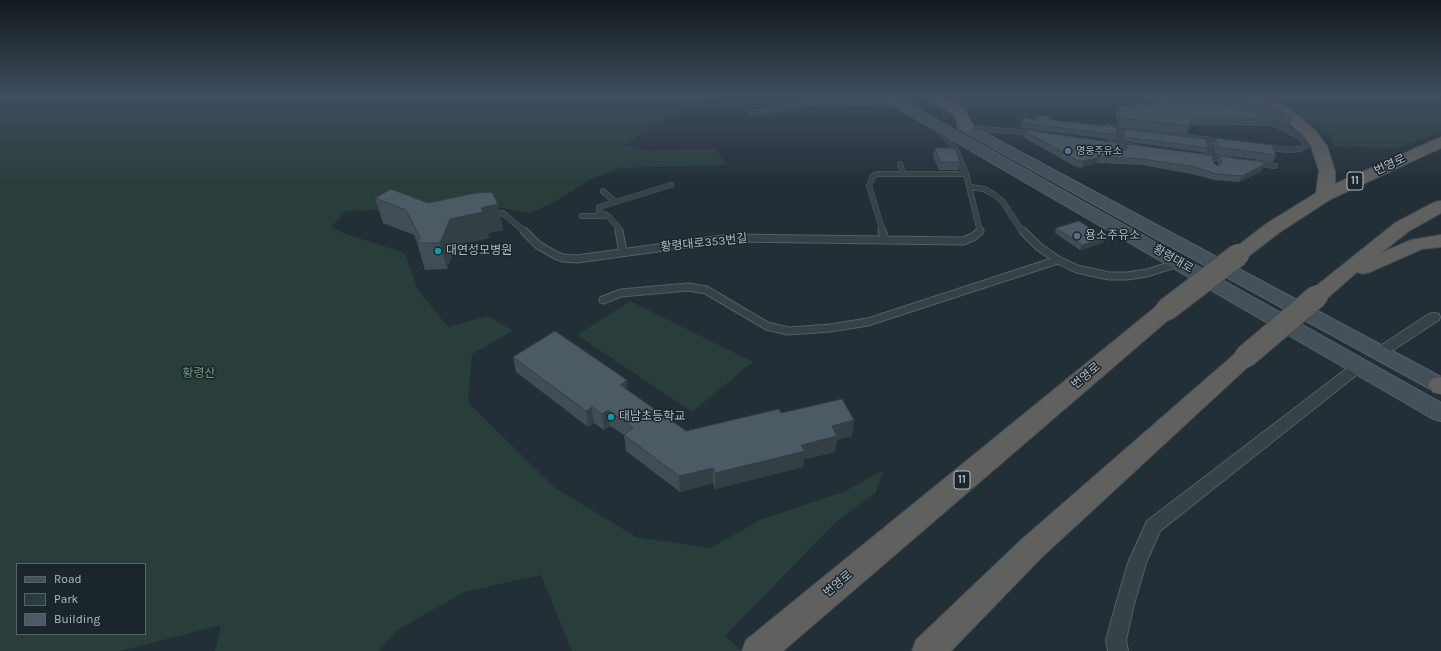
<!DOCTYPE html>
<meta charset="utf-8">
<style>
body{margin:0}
#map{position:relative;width:1441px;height:651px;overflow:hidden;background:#232f37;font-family:Karla,sans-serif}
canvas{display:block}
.legend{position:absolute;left:16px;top:563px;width:130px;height:72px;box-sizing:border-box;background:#1b262c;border:1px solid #576269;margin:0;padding:5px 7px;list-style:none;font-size:12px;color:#b1bcc4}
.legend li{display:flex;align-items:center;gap:8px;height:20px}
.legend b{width:20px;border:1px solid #576269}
</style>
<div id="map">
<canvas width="1441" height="651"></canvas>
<ul class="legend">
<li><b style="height:5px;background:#44515a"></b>Road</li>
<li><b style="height:11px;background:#293d3a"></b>Park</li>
<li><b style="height:11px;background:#4b5a63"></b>Building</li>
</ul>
</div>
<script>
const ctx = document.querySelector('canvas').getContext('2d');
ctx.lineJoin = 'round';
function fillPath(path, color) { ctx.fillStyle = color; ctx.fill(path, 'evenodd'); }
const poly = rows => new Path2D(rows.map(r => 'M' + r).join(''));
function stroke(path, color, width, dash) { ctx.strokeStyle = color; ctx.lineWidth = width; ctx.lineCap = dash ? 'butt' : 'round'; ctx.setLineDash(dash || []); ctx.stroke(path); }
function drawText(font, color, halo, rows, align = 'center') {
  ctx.font = font + ' Karla,"Noto Sans KR",sans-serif'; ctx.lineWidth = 3; ctx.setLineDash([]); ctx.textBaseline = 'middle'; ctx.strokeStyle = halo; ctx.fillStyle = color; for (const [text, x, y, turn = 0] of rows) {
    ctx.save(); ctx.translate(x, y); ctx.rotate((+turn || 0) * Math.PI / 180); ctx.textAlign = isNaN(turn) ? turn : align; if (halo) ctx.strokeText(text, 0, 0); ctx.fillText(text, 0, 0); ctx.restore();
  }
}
fillPath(poly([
 [0,95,722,95,665,119,624,145,650,151,679,149,716,149,726,165,621,168,593,178,555,202,530,213,490,206,346,211,331,227,343,233,405,253,418,290,448,327,488,316,513,331,472,354,468,402,554,487,636,537,711,548,760,520,846,491,883,470,876,492,834,524,725,636,742,651,572,651,541,575,464,592,396,631,379,651,215,651,221,625,120,651,0,651],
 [17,564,145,564,145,634,17,634],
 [1263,95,1441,95,1441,132,1396,148,1335,146,1329,134],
 [630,301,753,362,692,412,577,335]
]), '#293d3a');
const serviceFar1 = poly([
 [751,113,819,101,900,104],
 [1259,119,1281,127,1301,137,1307,145,1300,149,1287,150,1264,147],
 [1107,127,1222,142],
 [936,128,955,148,966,174,980,232],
 [970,128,1033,133],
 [1117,128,1120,149],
 [1206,139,1212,160],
 [1109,143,1135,147],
 [1202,156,1228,159],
 [1256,163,1275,166],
 [900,164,903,174],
 [970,187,984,189,995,195,1003,202,1019,227,1024,232],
 [603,191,615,202],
 [492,214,503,213,525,232],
 [582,216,606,216],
 [619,232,618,227,608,216,599,212,599,207,671,185],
 [883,232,869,186,873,176,877,174,966,174]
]);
const service = poly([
 [524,231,538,245,555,255,563,258,577,259,730,238,963,241,973,237,980,231],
 [619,231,623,252],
 [882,231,885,240],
 [1023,231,1039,247,1058,260,1077,269,1109,276,1127,276,1147,273,1178,263],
 [603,300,621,293,688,287,706,290,767,326,788,331,830,328,868,322,1058,260]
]);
const minor = poly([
 [1434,313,1439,314,1440,317,1439,320,1384,356,1379,358,1374,356,1372,353,1374,350,1429,314,1434,313],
 [1359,361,1364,363,1366,366,1364,369,1160,531,1146,563,1134,604,1126,640,1128,651,1108,651,1106,640,1116,604,1128,563,1147,521,1354,363,1359,361]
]);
const secondary = poly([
 [878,95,893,95,1441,403,1441,421,1433,419,880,98,878,95],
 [964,122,1441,377,1441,393,1434,391,1148,234,959,129,957,126,959,123,964,122]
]);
const trunk = poly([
 [923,95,941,95,964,108,974,127,971,130,966,132,961,130,953,114,925,98,923,95],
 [1246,95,1264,95,1291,110,1315,130,1327,146,1335,171,1335,184,1441,137,1441,148,1331,199,1280,232,1245,259,1238,261,1231,259,1228,255,1231,251,1266,224,1316,193,1319,171,1311,146,1304,136,1281,116,1248,98,1246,95],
 [1441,201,1441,213,1409,231,1381,253,1411,240,1441,235,1441,247,1422,249,1370,272,1363,274,1357,272,1324,301,1317,302,1310,301,1306,296,1310,291,1395,223,1435,202,1441,201],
 [1166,303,1174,305,1177,310,1174,315,783,651,742,651,746,640,1158,305,1166,303],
 [1245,349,1253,352,1257,357,1253,362,1041,558,951,651,912,651,916,640,1021,540,1237,352,1245,349],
 [1441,377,1441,394,1433,392,1428,385,1432,379,1441,377]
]);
stroke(serviceFar1, '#545f66', 6);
stroke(service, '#545f66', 9);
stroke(minor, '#545f66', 2);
stroke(secondary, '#545f66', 2);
stroke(trunk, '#414c52', 2);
stroke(serviceFar1, '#364148', 5);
stroke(service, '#364148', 7);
fillPath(minor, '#364148');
fillPath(secondary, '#44515a');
fillPath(trunk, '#60605e');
const trunkBridge = poly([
 [1166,310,1238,255],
 [1245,357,1317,296]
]);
stroke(trunkBridge, '#414c52', 24, []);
stroke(trunkBridge, '#60605e', 22);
fillPath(poly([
 [1147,95,1246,95,1293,118,1289,126,1270,119,1266,126,1190,125,1187,134,1120,126,1118,124,1116,112,1118,105,1134,107,1135,103,1153,105,1146,98],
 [1037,115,1051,120,1117,135,1115,140,1022,128,1021,123,1023,118,1036,120],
 [1124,129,1208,148,1206,153,1123,141,1122,134],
 [1026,130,1119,148,1122,151,1125,150,1127,144,1214,163,1217,166,1218,165,1217,162,1220,156,1262,171,1239,182,1214,180,1192,174,1141,165,1097,163,1081,168,1076,167,1025,138,1024,136],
 [1215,138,1276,155,1273,162,1215,154,1212,145],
 [935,148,960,162,959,170,939,170,933,156],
 [375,198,428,203,498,204,503,230,488,233,489,238,456,245,447,269,425,270,417,243,414,235,383,223],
 [1056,228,1103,243,1080,250,1055,233],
 [513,357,628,390,686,431,781,413,852,436,837,440,835,452,804,459,803,467,715,489,713,483,680,492,626,451,624,435,610,426,604,430,594,423,588,427,516,372]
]), '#404d55');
fillPath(poly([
 [1100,157,1097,163,1081,168,1083,161],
 [1265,164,1262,171,1239,182,1242,176],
 [498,204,503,230,488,233,489,238,456,245,447,269,440,243,450,219,481,208],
 [1105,238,1103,243,1080,250,1082,245],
 [627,380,628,396,620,385],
 [592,407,594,423,588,427,586,411],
 [608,410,610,426,604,430,602,414],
 [854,420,852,436,837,440,835,452,804,459,803,467,715,489,715,473,801,445,832,426],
 [713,468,713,483,680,492,679,476]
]), '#343f45');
const building = poly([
 [1153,95,1206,95,1270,118,1191,118,1190,126,1123,118,1120,117,1118,105,1136,107,1135,103,1164,107,1153,95],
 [1228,95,1246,95,1293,118,1228,95],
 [1037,115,1048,117,1051,120,1116,127,1117,135,1024,123,1023,118,1037,120,1037,115],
 [1124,129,1205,139,1208,148,1125,137,1124,129],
 [1026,130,1118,143,1119,148,1122,151,1127,149,1127,144,1211,155,1214,163,1217,166,1222,163,1220,156,1263,162,1265,164,1242,176,1217,174,1195,167,1143,159,1100,157,1083,161,1078,161,1026,132,1026,130],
 [1215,138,1272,145,1276,155,1218,147,1215,138],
 [935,148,955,148,960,162,940,162,935,148],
 [391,189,428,203,475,193,492,192,498,204,481,208,483,212,450,219,440,243,417,243,420,237,406,210,375,198,391,189],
 [1079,221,1105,238,1082,245,1056,228,1079,221],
 [555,331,627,380,620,385,686,431,779,409,781,413,842,399,854,420,832,426,837,436,801,445,805,451,715,473,713,468,679,476,624,435,633,428,608,410,602,414,592,407,586,411,513,357,555,331]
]);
fillPath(building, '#4b5a63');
stroke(building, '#343f45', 1);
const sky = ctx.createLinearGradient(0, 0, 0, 186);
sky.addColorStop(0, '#131a1e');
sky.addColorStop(0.51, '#3f4d5e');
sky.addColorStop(1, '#3f4d5e00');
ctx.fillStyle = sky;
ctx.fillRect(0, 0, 1441, 186);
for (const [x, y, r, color] of [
 [1068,151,4,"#5c6f8a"],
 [1077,236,4,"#5c6f8a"],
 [438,251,4,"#0f9aa8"],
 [611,417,4,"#0f9aa8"]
]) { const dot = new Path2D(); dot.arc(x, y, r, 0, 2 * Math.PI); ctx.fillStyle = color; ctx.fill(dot); stroke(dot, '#1b262c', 1.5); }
drawText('10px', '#b1bcc4', '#1b262c', [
 ["영웅주유소",1076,151]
], 'left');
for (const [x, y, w] of [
 [1355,181,16],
 [962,480,16]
]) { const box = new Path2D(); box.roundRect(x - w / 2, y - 9, w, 18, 3); ctx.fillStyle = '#1b262c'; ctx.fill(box); stroke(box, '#b1bcc4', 1); }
drawText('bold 11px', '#b1bcc4', null, [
 ["11",1355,181],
 ["11",962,480]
]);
drawText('12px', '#b1bcc4', '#1b262c', [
 ["번영로",1390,165,-25],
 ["황령대로353번길",704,243,-6],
 ["황령대로",1173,259,30],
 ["번영로",1086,376,-40],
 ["번영로",838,584,-40]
]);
drawText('12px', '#b1bcc4', '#1b262c', [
 ["용소주유소",1085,236],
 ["대연성모병원",446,251],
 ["대남초등학교",619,417]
], 'left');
drawText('12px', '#719873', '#1b262c', [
 ["황령산",199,374]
]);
</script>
